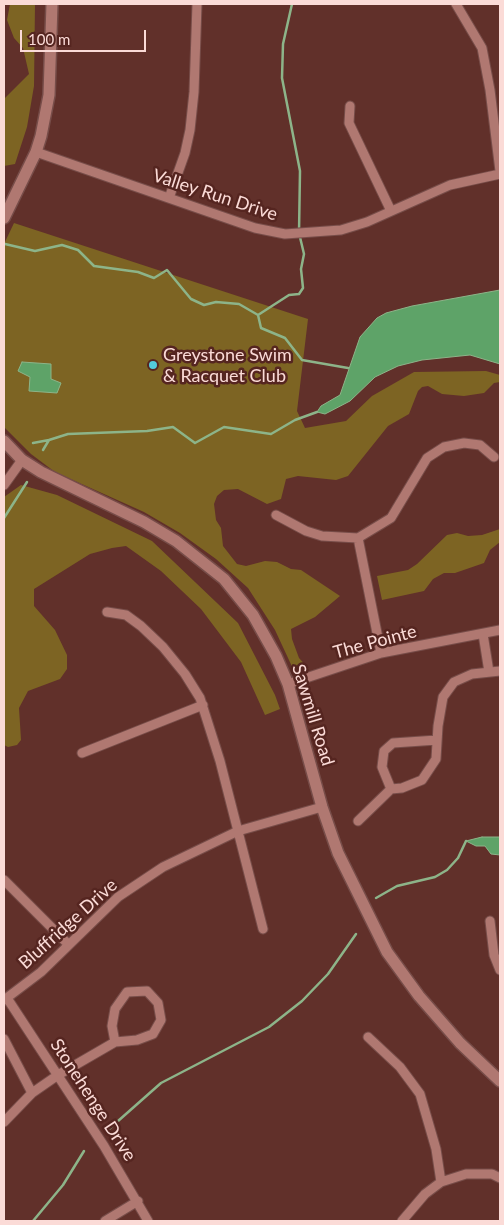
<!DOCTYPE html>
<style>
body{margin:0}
#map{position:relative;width:504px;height:1225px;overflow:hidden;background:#61302a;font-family:Lato,sans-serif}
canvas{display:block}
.frame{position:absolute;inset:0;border:5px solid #fbdbd7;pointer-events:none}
.scale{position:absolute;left:20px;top:30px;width:126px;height:22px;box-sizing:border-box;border:2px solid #fbdbd7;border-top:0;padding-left:6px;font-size:15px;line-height:18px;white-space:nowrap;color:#fbdbd7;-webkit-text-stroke:4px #552520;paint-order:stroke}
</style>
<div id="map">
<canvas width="504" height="1225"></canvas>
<div class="frame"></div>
<div class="scale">100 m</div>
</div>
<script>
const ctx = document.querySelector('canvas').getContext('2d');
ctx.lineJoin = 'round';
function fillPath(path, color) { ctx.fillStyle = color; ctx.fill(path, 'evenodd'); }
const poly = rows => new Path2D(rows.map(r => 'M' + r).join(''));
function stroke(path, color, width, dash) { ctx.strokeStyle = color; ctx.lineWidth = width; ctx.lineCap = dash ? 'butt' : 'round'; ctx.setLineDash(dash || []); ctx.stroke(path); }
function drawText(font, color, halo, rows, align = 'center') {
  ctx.font = font + ' Lato,sans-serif'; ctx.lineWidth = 5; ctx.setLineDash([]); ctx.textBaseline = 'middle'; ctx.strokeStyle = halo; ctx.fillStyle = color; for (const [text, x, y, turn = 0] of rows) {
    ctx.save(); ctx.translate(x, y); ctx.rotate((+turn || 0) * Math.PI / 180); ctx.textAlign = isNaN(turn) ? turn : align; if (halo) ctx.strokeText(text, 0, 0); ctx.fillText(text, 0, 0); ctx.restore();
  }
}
fillPath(poly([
 [10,4,35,4,34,86,27,127,15,164,4,166,5,98,29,74,23,48,14,38,7,20],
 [14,223,308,319,297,411,305,428,346,421,372,396,414,372,486,371,500,375,500,382,494,383,484,393,464,396,442,394,428,386,422,387,418,391,409,414,388,426,348,476,336,480,298,476,286,479,281,499,267,504,238,489,224,490,217,496,214,504,216,520,221,528,223,546,237,564,246,566,265,561,277,562,291,569,301,570,340,596,315,617,291,629,292,639,299,658,309,669,295,673,275,630,248,588,216,559,180,533,144,512,55,472,31,454,4,427,4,244],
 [21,485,57,495,152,541,238,623,275,695,280,709,265,715,241,662,201,609,161,571,126,546,112,548,90,554,34,589,34,606,55,630,67,655,67,669,60,679,28,691,19,708,21,740,17,745,8,747,4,745,4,497],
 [500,529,500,542,490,550,484,563,455,573,444,573,433,579,424,591,382,600,377,576,408,570,417,564,447,535,457,533,468,536,482,535]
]), '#7d6423');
const water = poly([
 [500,290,500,364,470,355,422,360,398,366,375,377,350,401,325,414,317,412,321,406,340,395,360,337,377,318,386,313,412,306,500,290],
 [22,362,51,364,51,379,61,383,57,393,29,391,30,377,18,371,22,362],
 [482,837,500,837,500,855,491,854,485,846,476,846,466,841,482,837]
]);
fillPath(water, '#5ea368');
stroke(water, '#8db489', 1);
stroke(poly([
 [5,244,35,251,62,245,78,250,94,266,138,272,154,278,167,270,191,299,204,305,216,302,239,304,258,315,261,328,285,338,302,360,348,368],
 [258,315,289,295,299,294,303,288,301,269,304,254,299,233,300,171,282,78,283,44,292,4],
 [33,443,49,440],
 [43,450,49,440,68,434,147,431,173,427,195,443,224,427,271,434,295,420,317,412],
 [4,518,27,482],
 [376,898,397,886,435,877,447,870,458,858,466,841],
 [109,1129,161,1083,269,1027,302,1001,328,974,356,934],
 [33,1221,63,1185,84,1151]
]), '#8db489', 2.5);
const minor = poly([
 [456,4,482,48,490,90,500,171],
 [350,106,349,123,391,211],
 [36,152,255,228,285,234,341,230,367,222,450,185,500,174],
 [169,198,185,153,190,130,194,92,197,4],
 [4,485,22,460],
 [276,515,306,531,322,536,358,538,391,518,427,458,444,447,464,443,480,445,494,457],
 [358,538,381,653],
 [107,612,126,615,141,626,163,647,185,674,200,698,220,761,263,929],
 [483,634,489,672],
 [288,684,381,653,500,630],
 [82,753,203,705],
 [391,789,382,767,384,751,393,743,437,740],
 [358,821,391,789,402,788,422,780,436,759,438,726,443,697,454,682,472,674,500,671],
 [4,880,68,944],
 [490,921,494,955,500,970],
 [7,998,104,1146,148,1221],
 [4,1000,41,972,118,897,163,867,238,831,322,807],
 [368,1037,400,1067,420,1094,436,1149,441,1182],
 [4,1039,32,1093],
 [4,1122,32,1093,58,1075,115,1042,137,1040,153,1034,161,1020,158,1003,147,991,127,992,115,1009,112,1026,115,1042],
 [105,1221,138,1201],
 [402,1221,425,1194,441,1182,466,1174,492,1174,500,1178]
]);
const tertiary = poly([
 [4,218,36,152,41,136,49,95,52,4],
 [4,441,22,460,41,472,144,522,176,541,224,579,253,615,276,656,288,684,322,807,338,853,387,952,419,996,460,1043,500,1081]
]);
stroke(minor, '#774d49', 11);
stroke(tertiary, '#774d49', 14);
stroke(minor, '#b07871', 9);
stroke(tertiary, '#b07871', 11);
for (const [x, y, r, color] of [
 [153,365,5,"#53cbdb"]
]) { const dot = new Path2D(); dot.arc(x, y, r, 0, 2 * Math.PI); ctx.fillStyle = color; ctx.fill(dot); stroke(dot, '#552520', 2); }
drawText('18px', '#fbdbd7', '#552520', [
 ["Valley Run Drive",215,195,18],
 ["The Pointe",375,642,-15],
 ["Sawmill Road",313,715,73],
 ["Bluffridge Drive",68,924,-42],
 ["Stonehenge Drive",93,1100,57]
]);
drawText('18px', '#fbdbd7', '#552520', [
 ["Greystone Swim",163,355],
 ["& Racquet Club",163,376]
], 'left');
</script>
